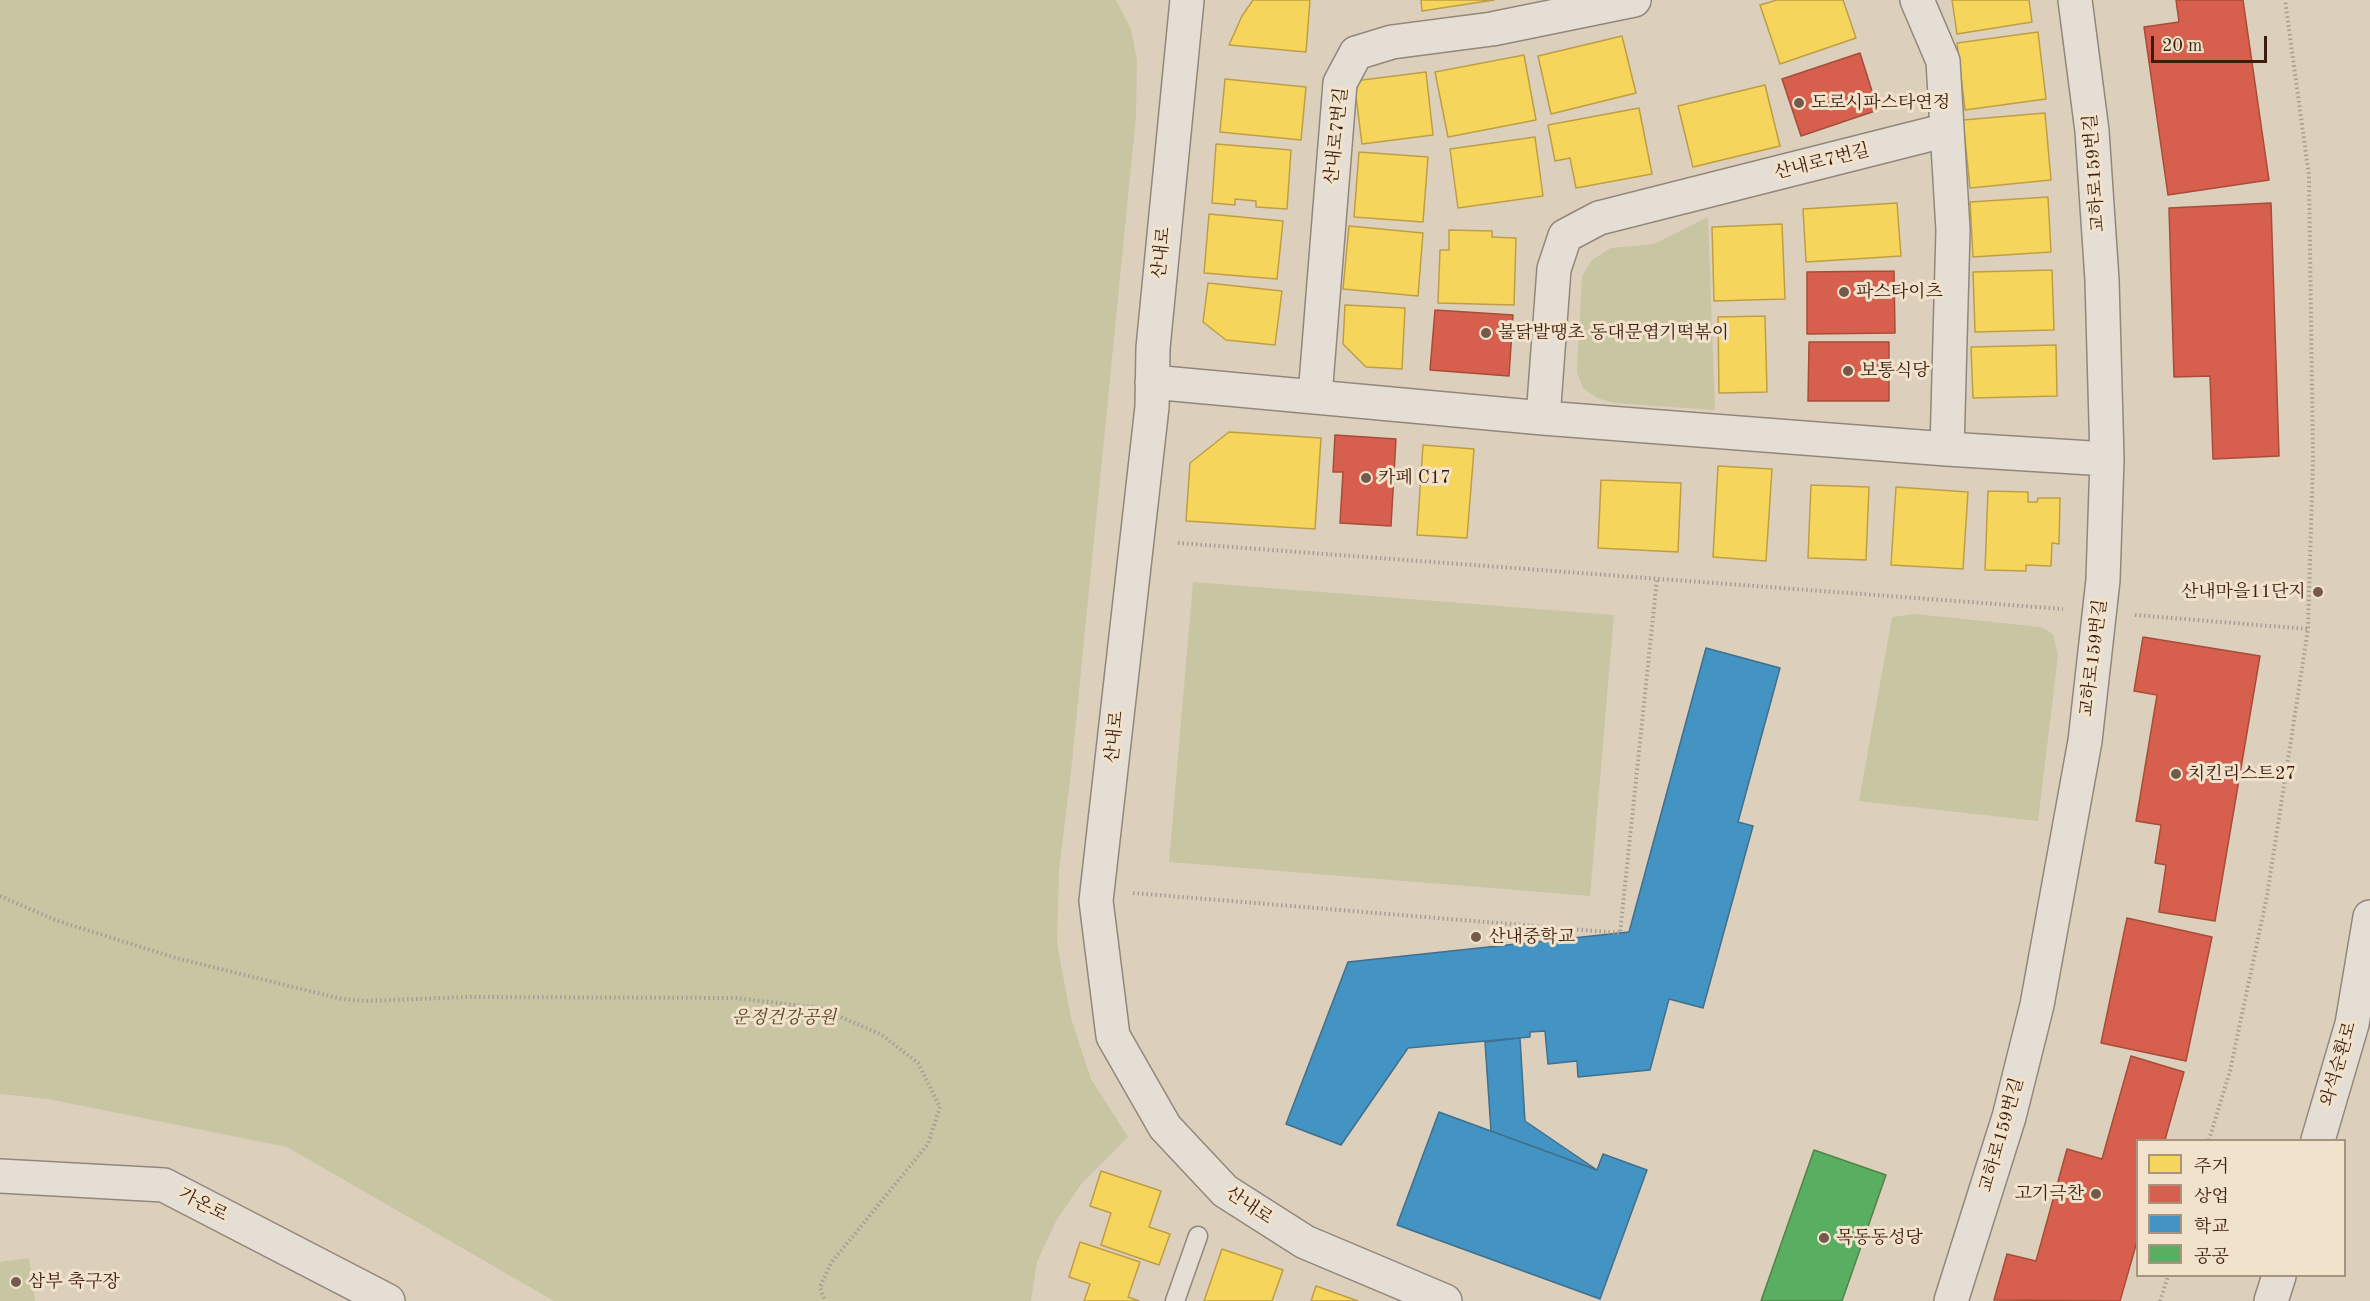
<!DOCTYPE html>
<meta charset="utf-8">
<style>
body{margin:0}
#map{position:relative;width:2370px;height:1301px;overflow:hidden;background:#dcd0bd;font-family:"Old Standard TT","Noto Serif KR",serif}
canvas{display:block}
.legend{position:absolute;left:2136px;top:1139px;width:210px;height:138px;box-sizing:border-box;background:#f1e2cc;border:2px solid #a9937f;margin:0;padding:8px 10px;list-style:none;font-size:18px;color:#3c1c0b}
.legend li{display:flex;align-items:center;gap:12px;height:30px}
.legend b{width:30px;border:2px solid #a9937f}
.scale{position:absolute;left:2151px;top:36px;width:116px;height:27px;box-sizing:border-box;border:3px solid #3c1c0b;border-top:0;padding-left:8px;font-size:18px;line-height:21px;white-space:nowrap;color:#3c1c0b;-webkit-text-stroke:4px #f1e2cc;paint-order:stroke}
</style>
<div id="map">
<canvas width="2370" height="1301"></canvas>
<ul class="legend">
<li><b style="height:16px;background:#f6d55c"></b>주거</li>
<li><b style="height:16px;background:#d6604d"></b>상업</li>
<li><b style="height:16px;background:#4393c3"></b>학교</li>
<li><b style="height:16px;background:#5aae61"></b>공공</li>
</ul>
<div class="scale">20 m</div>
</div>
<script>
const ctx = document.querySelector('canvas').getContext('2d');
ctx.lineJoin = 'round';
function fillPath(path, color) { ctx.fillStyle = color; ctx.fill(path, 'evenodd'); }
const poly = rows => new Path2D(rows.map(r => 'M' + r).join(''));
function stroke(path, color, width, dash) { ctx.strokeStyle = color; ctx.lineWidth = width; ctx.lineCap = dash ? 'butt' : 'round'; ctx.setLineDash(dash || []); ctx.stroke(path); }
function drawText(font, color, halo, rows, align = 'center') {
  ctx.font = font + ' "Old Standard TT","Noto Serif KR",serif'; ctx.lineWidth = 6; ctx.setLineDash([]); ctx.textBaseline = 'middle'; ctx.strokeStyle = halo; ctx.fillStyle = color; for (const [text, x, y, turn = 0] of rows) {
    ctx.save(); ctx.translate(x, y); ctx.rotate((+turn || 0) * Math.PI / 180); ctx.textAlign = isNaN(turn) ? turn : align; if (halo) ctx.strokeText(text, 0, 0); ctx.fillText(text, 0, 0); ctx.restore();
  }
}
fillPath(poly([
 [0,0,1116,0,1131,29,1137,60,1136,116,1071,772,1059,871,1057,943,1071,1018,1091,1079,1128,1137,1082,1183,1056,1221,1037,1262,1031,1301,554,1301,287,1147,48,1099,0,1094],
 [1708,217,1715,410,1614,403,1597,398,1583,388,1577,372,1582,276,1592,260,1611,248,1654,244],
 [1193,582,1614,615,1590,896,1169,862],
 [1915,614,2041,627,2053,634,2058,655,2038,821,1859,801,1892,617],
 [29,1258,35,1301,0,1301,0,1262]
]), '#c7c5a2');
const homes = poly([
 [1253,0,1310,0,1306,52,1229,45,1242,16,1253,0],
 [1421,0,1494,0,1422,11,1421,0],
 [1777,0,1843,0,1856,38,1780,64,1760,5,1777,0],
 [1952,0,2029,0,2032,22,1957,34,1952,0],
 [2038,32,2046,99,1965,110,1957,43,2038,32],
 [1622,36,1636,93,1551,114,1538,56,1622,36],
 [1524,55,1536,120,1448,137,1435,72,1524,55],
 [1426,72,1433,135,1362,144,1354,81,1426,72],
 [1225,79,1306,87,1301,140,1220,132,1225,79],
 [1765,85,1780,146,1693,167,1678,106,1765,85],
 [1639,108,1652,174,1576,188,1570,158,1555,161,1548,125,1639,108],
 [2045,113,2051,180,1970,188,1963,120,2045,113],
 [1535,137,1543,196,1458,208,1450,149,1535,137],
 [1216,144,1291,150,1287,209,1256,207,1256,201,1235,199,1235,205,1212,203,1216,144],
 [1359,152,1428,157,1423,222,1354,217,1359,152],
 [2048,197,2051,252,1973,257,1970,202,2048,197],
 [1897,203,1901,256,1806,262,1803,209,1897,203],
 [1209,214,1283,221,1277,279,1204,273,1209,214],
 [1782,224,1785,299,1714,301,1712,227,1782,224],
 [1349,226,1423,233,1418,296,1343,289,1349,226],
 [1449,230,1492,231,1492,237,1516,238,1514,305,1438,303,1440,250,1449,250,1449,230],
 [2052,270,2054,330,1975,332,1973,272,2052,270],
 [1208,283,1282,291,1275,345,1226,340,1203,322,1208,283],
 [1345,305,1405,308,1402,369,1366,367,1343,344,1345,305],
 [1765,316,1767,392,1719,393,1718,317,1765,316],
 [2056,345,2057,396,1973,398,1971,347,2056,345],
 [1229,432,1321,438,1315,529,1186,521,1190,463,1229,432],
 [1423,445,1474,449,1467,538,1417,535,1423,445],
 [1718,466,1772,469,1766,561,1713,557,1718,466],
 [1601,480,1681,483,1678,552,1598,548,1601,480],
 [1811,485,1869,487,1866,560,1808,558,1811,485],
 [1896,487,1968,492,1963,569,1891,565,1896,487],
 [1988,491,2028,492,2028,502,2037,502,2038,498,2060,498,2059,544,2052,543,2051,566,2026,565,2026,571,1985,570,1988,491],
 [1101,1171,1161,1191,1149,1227,1170,1234,1159,1265,1101,1245,1111,1213,1090,1206,1101,1171],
 [1080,1242,1140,1262,1128,1297,1139,1301,1084,1301,1090,1284,1069,1277,1080,1242],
 [1222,1249,1283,1270,1272,1301,1204,1301,1222,1249],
 [1316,1286,1358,1301,1311,1301,1316,1286]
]);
fillPath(homes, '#f6d55c');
stroke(homes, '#be9e44', 1.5);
const shops = poly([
 [2176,0,2243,0,2269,180,2168,195,2144,27,2179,22,2176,0],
 [1860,53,1878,110,1801,136,1782,79,1860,53],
 [2271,203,2279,456,2213,459,2210,376,2174,377,2169,208,2271,203],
 [1894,271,1895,333,1807,334,1807,272,1894,271],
 [1435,310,1513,315,1509,376,1430,370,1435,310],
 [1809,342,1889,342,1889,401,1808,401,1809,342],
 [1335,435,1396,439,1391,526,1340,523,1343,472,1333,472,1335,435],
 [2143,637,2260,656,2215,921,2159,912,2166,865,2155,863,2161,825,2136,821,2157,695,2134,691,2143,637],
 [2127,918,2212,937,2186,1061,2101,1043,2127,918],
 [2131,1056,2184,1072,2165,1140,2138,1140,2138,1238,2120,1301,1994,1300,2007,1254,2036,1261,2067,1149,2102,1159,2131,1056]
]);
fillPath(shops, '#d6604d');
stroke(shops, '#a84c39', 1.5);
const schools = poly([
 [1706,648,1780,668,1738,822,1753,826,1703,1008,1669,999,1650,1070,1578,1077,1577,1061,1548,1064,1545,1031,1530,1032,1530,1037,1408,1048,1341,1145,1286,1124,1348,962,1629,932,1706,648],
 [1520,1038,1525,1121,1597,1170,1491,1131,1485,1042,1520,1038],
 [1439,1112,1597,1170,1603,1154,1647,1170,1600,1299,1397,1225,1439,1112]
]);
fillPath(schools, '#4393c3');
stroke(schools, '#416f8c', 1.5);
const public = poly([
 [1814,1150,1886,1175,1842,1301,1761,1301,1814,1150]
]);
fillPath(public, '#5aae61');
stroke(public, '#518247', 1.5);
const service = poly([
 [1175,1301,1198,1236]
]);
const minor = poly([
 [1187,0,1153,348,1152,407,1096,901,1113,1036,1165,1127,1225,1191,1305,1242,1445,1301],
 [1917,0,1943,61,1953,230,1947,449],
 [1152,382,1543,418,1947,449,2107,459],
 [1315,396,1340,83,1356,53,1392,42,1492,29,1634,0],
 [1543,418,1554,269,1565,236,1599,218,1947,130],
 [0,1176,164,1185,388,1301],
 [1951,1301,2009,1117,2037,1005,2085,741,2103,580,2107,459,2102,280,2092,131,2075,0]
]);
const tertiary = poly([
 [2318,1140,2352,1024,2370,917],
 [2271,1301,2279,1276]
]);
stroke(service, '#92877b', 21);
stroke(minor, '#92877b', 36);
stroke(tertiary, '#92877b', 36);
stroke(poly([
 [1178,543,2063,609],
 [2135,615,2308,629],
 [1133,893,1620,933,1657,579],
 [0,896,58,921,176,958,342,999,366,1001,467,997,735,998,820,1008,882,1035,918,1063,940,1107,928,1144,831,1263,820,1287,825,1301],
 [2209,1140,2230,1071,2267,896,2308,629,2313,459,2309,176,2285,0],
 [2160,1301,2168,1276]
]), '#a59d94', 4, [1.5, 3]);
stroke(service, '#e4ded4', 18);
stroke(minor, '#e4ded4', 33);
stroke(tertiary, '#e4ded4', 33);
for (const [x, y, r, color] of [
 [1799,103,6,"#745b49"],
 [1844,292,6,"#745b49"],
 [1486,333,6,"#745b49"],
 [1848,371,6,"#745b49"],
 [1366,478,6,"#745b49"],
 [2318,592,6,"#745b49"],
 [2176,774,6,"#745b49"],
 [1476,937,6,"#745b49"],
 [2096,1194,6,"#745b49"],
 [1824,1238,6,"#745b49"],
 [16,1282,6,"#745b49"]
]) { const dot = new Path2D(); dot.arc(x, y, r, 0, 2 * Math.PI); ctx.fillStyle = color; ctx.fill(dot); stroke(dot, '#f1e2cc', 2); }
drawText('18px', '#3c1c0b', '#f1e2cc', [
 ["도로시파스타연정",1811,103],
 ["파스타이츠",1856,292],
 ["불닭발땡초 동대문엽기떡볶이",1498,333],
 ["보통식당",1860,371],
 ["카페 C17",1378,478],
 ["산내마을11단지",2306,592,"right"],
 ["치킨리스트27",2188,774],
 ["산내중학교",1488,937],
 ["고기극찬",2084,1194,"right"],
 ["목동동성당",1836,1238],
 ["삼부 축구장",28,1282]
], 'left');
drawText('18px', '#3c1c0b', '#f1e2cc', [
 ["산내로7번길",1337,136,-84],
 ["산내로7번길",1822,162,-14],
 ["교하로159번길",2095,173,-94],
 ["산내로",1162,253,-84],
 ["교하로159번길",2094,658,-83],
 ["산내로",1115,737,-84],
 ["와석순환로",2339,1064,-74],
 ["교하로159번길",2002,1135,-74],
 ["가온로",203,1205,27],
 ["산내로",1249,1206,34]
]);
drawText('italic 18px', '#5a442b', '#f1e2cc', [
 ["운정건강공원",784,1018]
]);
</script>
